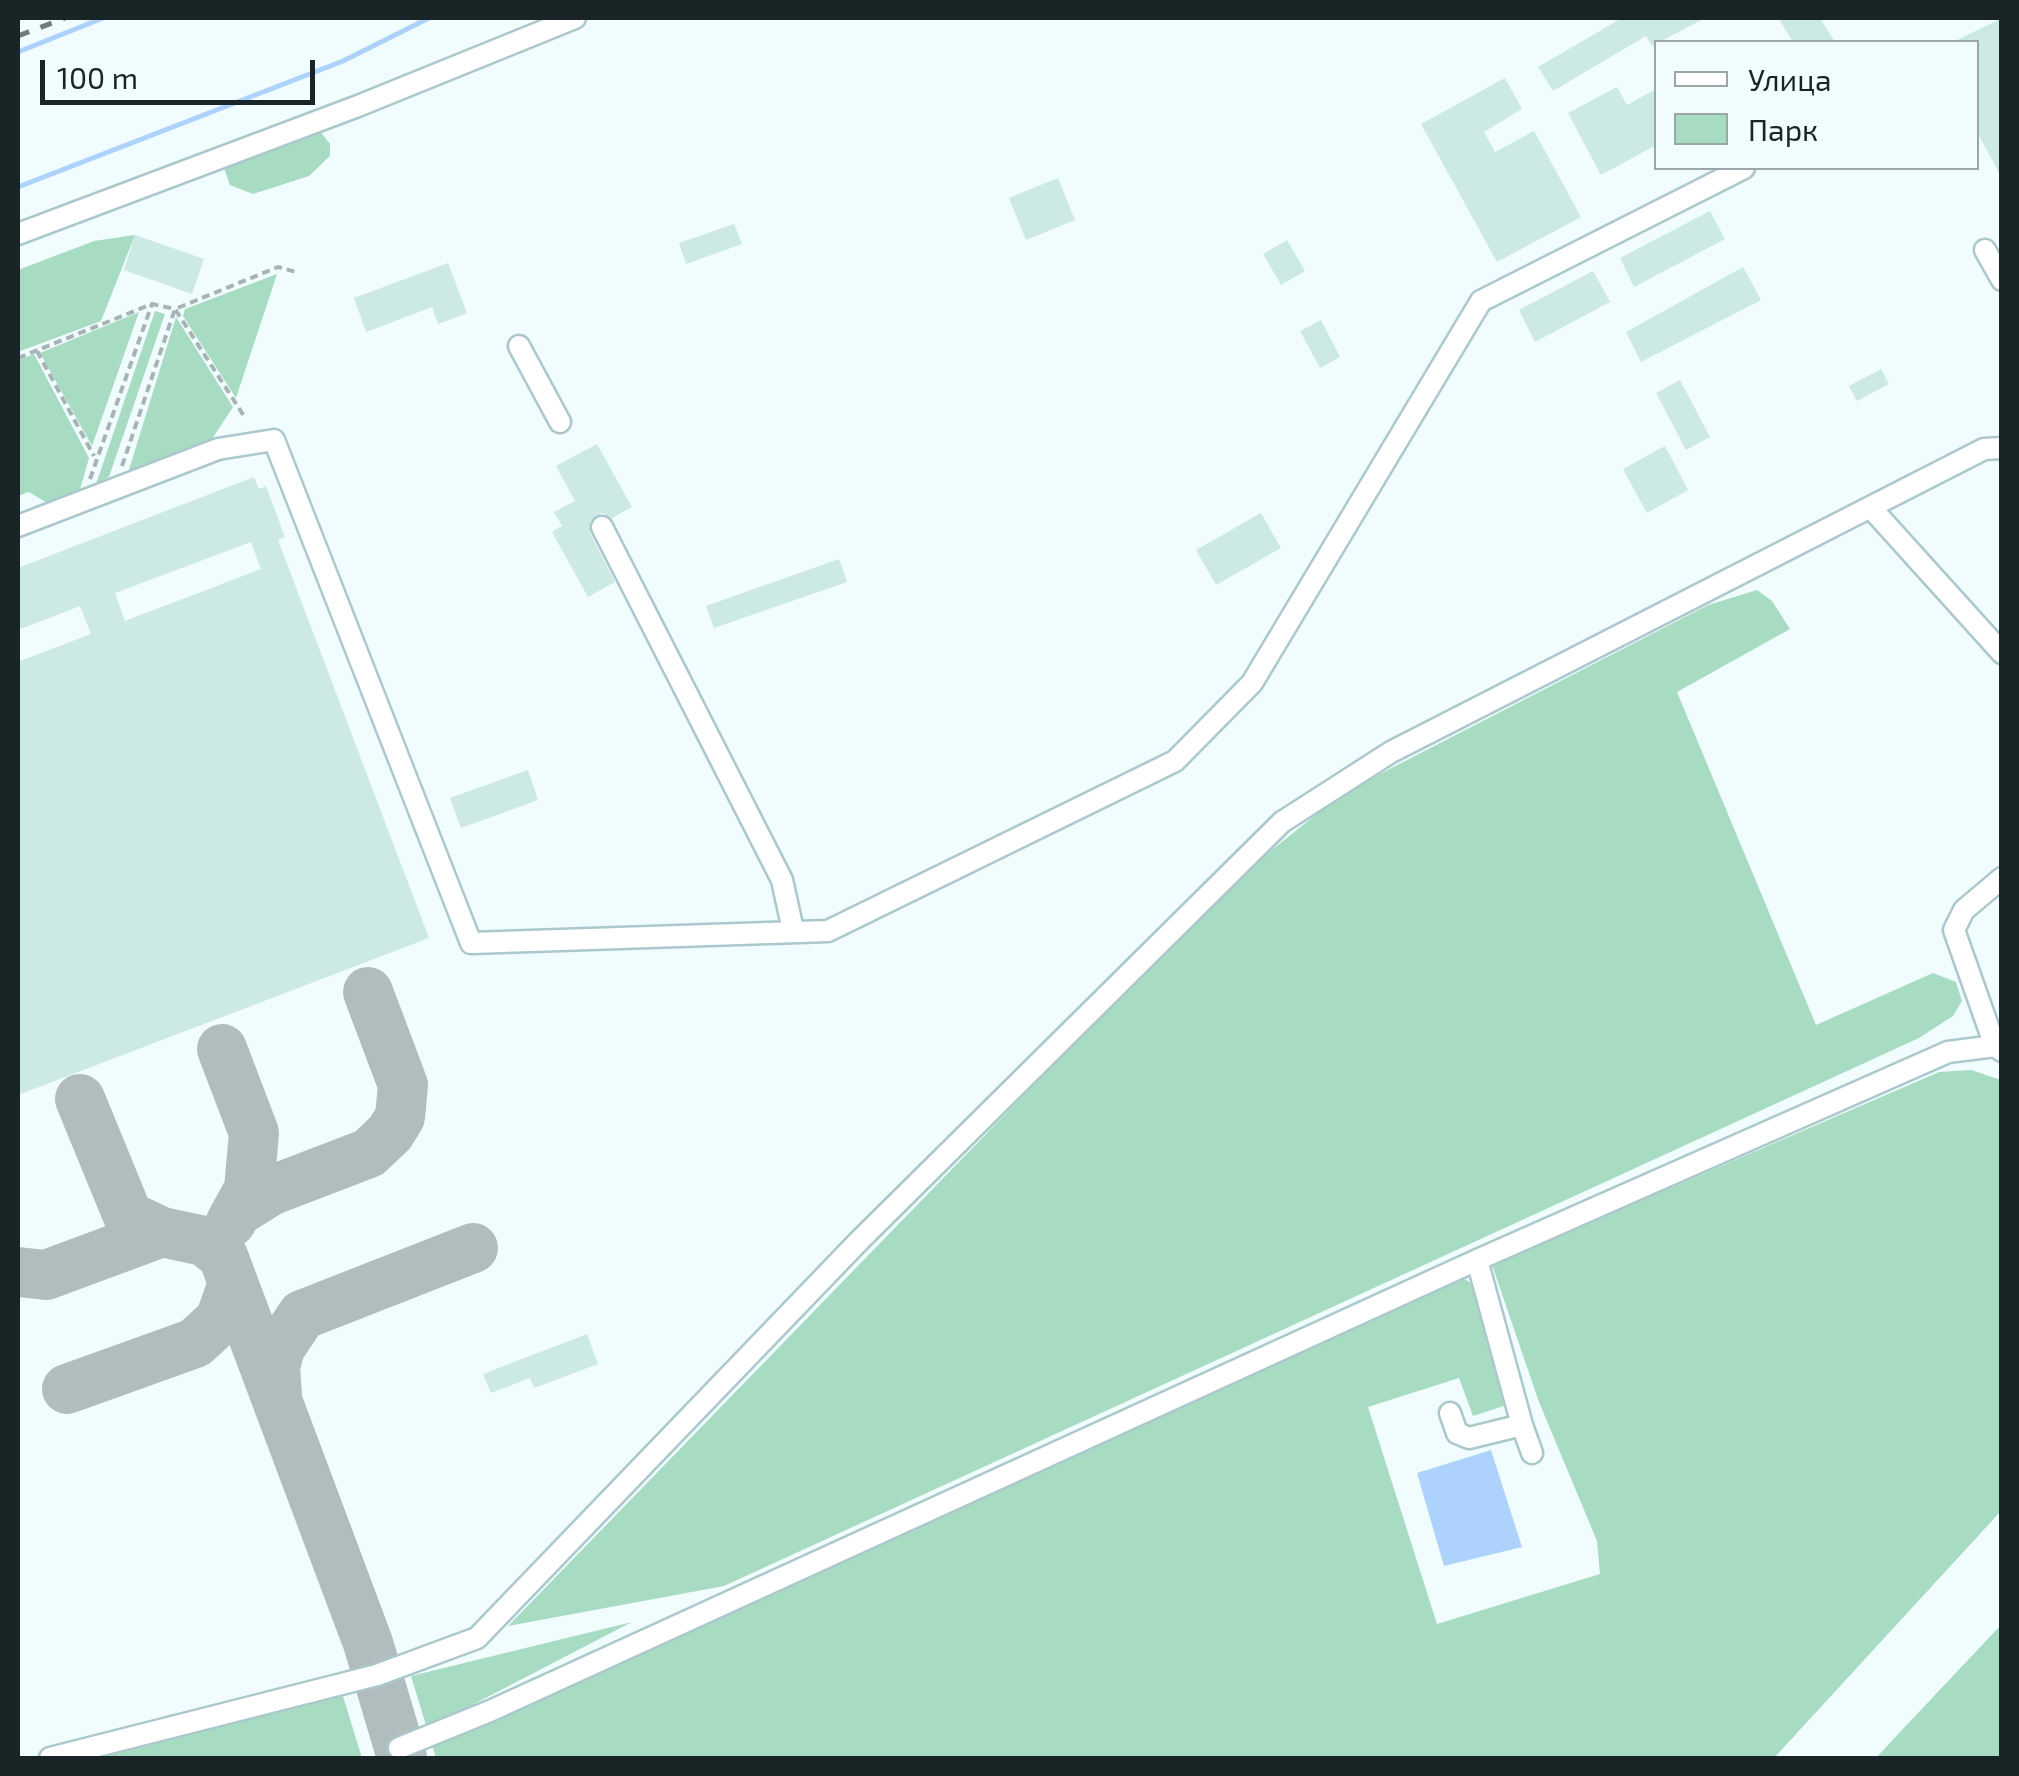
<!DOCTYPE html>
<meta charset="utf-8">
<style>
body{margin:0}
#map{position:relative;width:2019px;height:1776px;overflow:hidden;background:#f0fcfd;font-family:"Exo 2",sans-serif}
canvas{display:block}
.frame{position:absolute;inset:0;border:20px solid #182425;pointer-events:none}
.legend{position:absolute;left:1654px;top:40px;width:325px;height:130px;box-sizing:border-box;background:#f0fcfd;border:2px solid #9aa6a7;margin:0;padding:12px 18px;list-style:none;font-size:30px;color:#182425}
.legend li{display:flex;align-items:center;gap:20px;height:50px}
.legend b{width:50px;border:2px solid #9aa6a7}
.scale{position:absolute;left:40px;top:60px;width:275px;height:45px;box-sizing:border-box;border:5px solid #182425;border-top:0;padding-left:12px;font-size:30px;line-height:35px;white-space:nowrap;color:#182425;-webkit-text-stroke:8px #f0fcfd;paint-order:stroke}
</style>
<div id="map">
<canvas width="2019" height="1776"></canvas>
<div class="frame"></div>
<ul class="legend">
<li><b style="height:12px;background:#fff"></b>Улица</li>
<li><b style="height:28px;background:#a8dcc2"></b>Парк</li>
</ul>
<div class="scale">100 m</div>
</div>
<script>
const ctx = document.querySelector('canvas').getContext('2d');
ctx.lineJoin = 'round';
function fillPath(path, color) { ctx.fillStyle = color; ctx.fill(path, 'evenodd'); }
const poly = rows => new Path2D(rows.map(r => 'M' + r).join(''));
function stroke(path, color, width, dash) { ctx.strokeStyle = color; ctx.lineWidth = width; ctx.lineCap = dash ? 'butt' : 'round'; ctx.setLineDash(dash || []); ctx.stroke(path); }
fillPath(poly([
 [320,131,330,144,330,156,309,176,253,194,230,185,224,168],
 [135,235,101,321,18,352,18,270,94,241],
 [277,274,236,398,183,316,185,309],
 [155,311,165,314,109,477,96,484],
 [139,312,92,446,40,353],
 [176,317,233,407,212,439,128,473],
 [34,354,89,458,79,493,49,504,29,492,18,496,18,360],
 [1757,590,1772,601,1790,629,1677,692,1816,1025,1933,973,1956,982,1962,1001,1953,1016,1919,1038,724,1586,508,1626,1228,885,1343,793,1708,605],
 [1971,1070,2001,1080,2001,1511,1774,1758,436,1758,411,1676,632,1622,474,1704,482,1722,1462,1277,1472,1284,1507,1405,1473,1416,1459,1378,1368,1407,1437,1624,1600,1574,1597,1541,1539,1402,1492,1265,1939,1072],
 [2001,1625,2001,1758,1876,1758,1900,1732],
 [342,1693,362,1758,84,1758]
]), '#a8dcc2');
fillPath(poly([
 [1491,1450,1522,1547,1444,1566,1417,1473]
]), '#add3fc');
stroke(poly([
 [18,52,103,18],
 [18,187,343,61,429,18]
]), '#add3fc', 5);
stroke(poly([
 [222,1049,254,1133,249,1189,231,1222],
 [80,1099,128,1216,162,1232,204,1241,223,1256,368,1643,402,1758],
 [238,1211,270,1191,369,1153,390,1133,400,1117,403,1085,368,992],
 [18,1272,46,1275,162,1232],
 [67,1389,195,1343,220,1320,233,1283],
 [277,1395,275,1367,280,1348,302,1315,473,1248]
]), '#b0bcbd', 50);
fillPath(poly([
 [1622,18,1705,18,1652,46,1646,36,1553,91,1538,67],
 [1778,18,1820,18,1835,42,1793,42],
 [2002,18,2002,178,1976,130,1976,42,1953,42],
 [1505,78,1522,109,1484,132,1495,152,1534,131,1581,217,1497,262,1421,124],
 [1617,87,1627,105,1656,89,1656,145,1601,175,1568,113],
 [1058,178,1075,220,1026,240,1009,198],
 [1710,211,1725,239,1634,287,1620,258],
 [734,224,742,244,686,264,679,243],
 [135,235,204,259,192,294,124,270],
 [1287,240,1305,271,1281,285,1263,254],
 [448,263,467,313,438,324,432,307,366,332,354,298],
 [1743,267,1761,300,1641,362,1626,332],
 [1593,271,1610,302,1535,342,1519,310],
 [1321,320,1340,357,1320,368,1300,331],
 [1881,369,1889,384,1857,401,1849,386],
 [1680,380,1710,437,1686,450,1656,393],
 [597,444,632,507,612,518,602,513,590,520,590,533,615,582,588,597,552,532,562,526,554,512,575,501,556,466],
 [1665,446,1688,490,1647,513,1623,469],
 [254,477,259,489,266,486,285,537,278,540,429,938,18,1095,18,662,91,634,80,606,18,630,18,568],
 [251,542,261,569,125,621,115,593],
 [1261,513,1281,548,1216,585,1196,550],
 [839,559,847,582,714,628,706,606],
 [528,770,538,800,461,828,450,798],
 [587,1334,598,1364,534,1388,530,1378,491,1393,483,1374]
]), '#cce9e4');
const minor = poly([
 [18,234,358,106,575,18],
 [1985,250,2002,280],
 [519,346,560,422],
 [1872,509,2002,653],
 [18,526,218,449,274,440,471,943,828,931,1175,761,1252,683,1481,301,1744,168],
 [602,527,782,880,793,930],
 [1995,1046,1954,930,1964,910,2002,878],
 [1477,1260,1522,1425],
 [1450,1413,1457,1433,1469,1438,1522,1425,1532,1453],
 [399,1748,490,1711,1477,1260,1948,1052,1995,1046,2002,1051],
 [50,1758,377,1675,477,1638,859,1241,1282,822,1391,752,1984,449,2002,448]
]);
stroke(minor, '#abc8cc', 25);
stroke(poly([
 [37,351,94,456],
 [18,358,152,304,175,309,244,416],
 [122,466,175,309,278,267,296,272],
 [90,479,152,304]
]), '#a7b3b4', 4, [8, 5]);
stroke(minor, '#fff', 20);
stroke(poly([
 [18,36,65,18]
]), '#707c7d', 5, [12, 12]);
</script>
